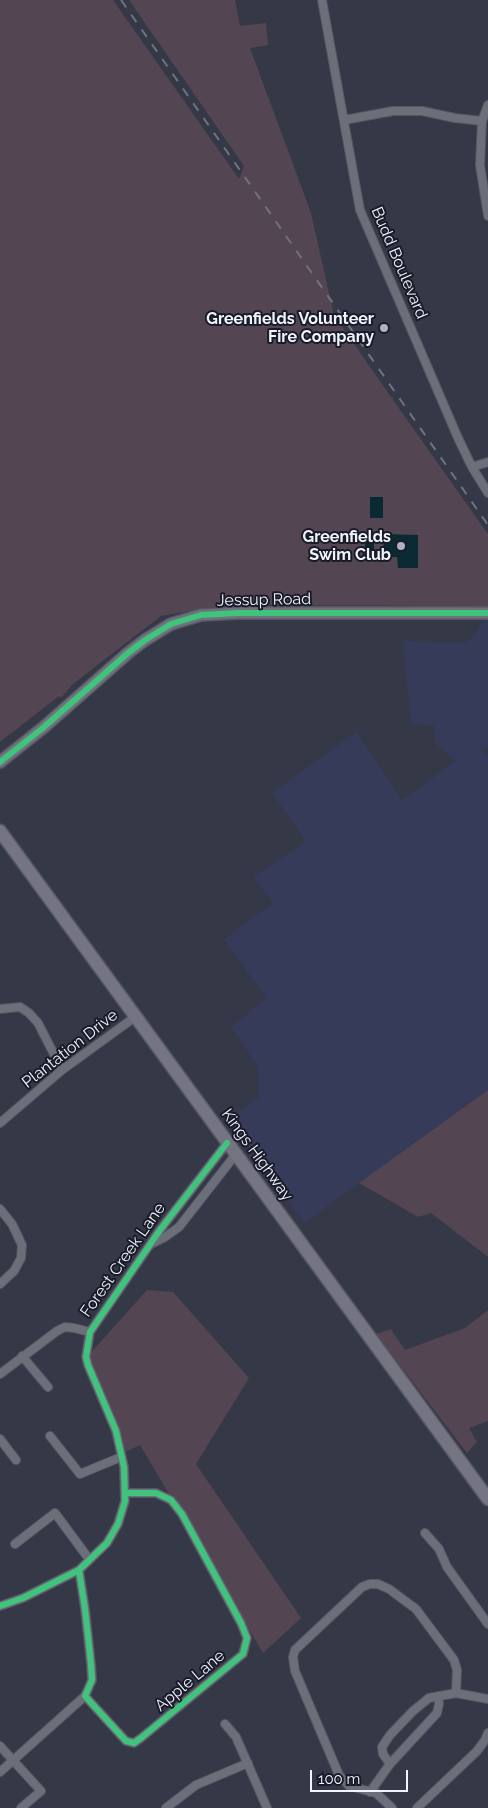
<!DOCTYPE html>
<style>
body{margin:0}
#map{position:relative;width:488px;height:1808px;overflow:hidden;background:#353846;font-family:Raleway,sans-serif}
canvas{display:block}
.scale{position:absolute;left:310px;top:1770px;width:98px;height:22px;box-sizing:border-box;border:2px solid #f1f4fe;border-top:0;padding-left:6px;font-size:15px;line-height:18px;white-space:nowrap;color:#f1f4fe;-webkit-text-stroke:4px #191c28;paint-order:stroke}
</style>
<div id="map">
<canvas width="488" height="1808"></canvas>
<div class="scale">100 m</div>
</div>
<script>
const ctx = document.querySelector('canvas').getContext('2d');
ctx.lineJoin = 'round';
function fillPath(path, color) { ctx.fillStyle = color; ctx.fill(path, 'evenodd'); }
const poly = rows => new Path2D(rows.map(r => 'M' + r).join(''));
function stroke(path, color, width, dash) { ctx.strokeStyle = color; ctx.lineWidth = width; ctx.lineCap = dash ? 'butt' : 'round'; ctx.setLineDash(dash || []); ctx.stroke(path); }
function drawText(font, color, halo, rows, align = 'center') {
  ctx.font = font + ' Raleway,sans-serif'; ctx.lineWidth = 4; ctx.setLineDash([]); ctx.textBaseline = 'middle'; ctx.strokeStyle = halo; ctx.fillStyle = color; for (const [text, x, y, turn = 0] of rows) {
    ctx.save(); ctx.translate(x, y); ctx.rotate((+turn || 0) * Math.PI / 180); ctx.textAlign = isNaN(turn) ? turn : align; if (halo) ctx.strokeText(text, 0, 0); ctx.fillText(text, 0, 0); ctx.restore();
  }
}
fillPath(poly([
 [488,616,488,747,482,749,488,757,488,1090,304,1223,229,1119,259,1097,258,1067,231,1027,266,998,224,939,273,903,253,877,306,841,272,793,356,732,402,800,456,761,435,743,434,726,411,724,403,641,467,643]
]), '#363b59');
fillPath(poly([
 [0,0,113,0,239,179,244,166,129,0,235,0,240,26,266,23,268,45,250,48,311,213,334,315,391,397,393,397,393,400,488,534,488,606,225,605,161,616,73,684,61,698,59,696,0,742],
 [488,1090,488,1257,431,1213,418,1217,359,1183],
 [147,1290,173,1292,249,1378,196,1464,301,1618,263,1653,140,1445,121,1454,86,1358],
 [488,1310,488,1421,469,1428,477,1442,467,1453,376,1334,391,1329,405,1350,465,1328]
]), '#544553');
fillPath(poly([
 [370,497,383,497,383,518,370,518],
 [383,534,418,535,418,568,398,568,397,557,384,557],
 [365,541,374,542,374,559,365,559]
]), '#0a2933');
const street = poly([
 [322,0,360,210,458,438,472,467,488,493],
 [488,105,482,121,480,165,488,216],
 [344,120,393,111,422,111,455,118,482,121],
 [472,467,488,462],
 [0,1009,20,1007,29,1013,38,1023,62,1070],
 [0,1123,62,1070,135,1017],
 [0,1209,12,1224,22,1245,21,1258,14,1271,0,1284],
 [153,1243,165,1237,179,1227,236,1154],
 [22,1356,48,1387],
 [0,1374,57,1331,65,1327,74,1328,90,1332],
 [50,1436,80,1474,121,1457],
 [0,1439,16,1460],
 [425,1533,439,1549,447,1567,488,1624],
 [15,1544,55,1513,89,1559],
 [79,1570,85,1609,91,1664,92,1680,85,1696,126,1741,134,1743,141,1738,243,1654,247,1638,241,1623,182,1514,171,1500,156,1493,125,1493],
 [0,1606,23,1598,79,1570,107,1543,118,1524,125,1501,124,1467,116,1431,88,1365,86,1357,90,1332,160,1230,227,1143],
 [225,1724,236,1737,267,1808],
 [0,1746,41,1791,21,1808],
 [390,1764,383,1754,382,1747,390,1735,413,1711,429,1698,456,1693,488,1699],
 [0,1772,85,1696],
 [370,1792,390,1764,437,1713,439,1704,438,1696],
 [166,1808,196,1785,248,1763],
 [392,1808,376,1793,349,1786,339,1775,295,1671,293,1657,295,1650,362,1587,370,1584,378,1584,389,1589,416,1609,454,1660,457,1670,456,1693],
 [417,1808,477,1751,485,1740,488,1733]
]);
const secondary = poly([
 [0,762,44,727,128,653,145,640,171,624,201,615,238,613,488,613]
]);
const primary = poly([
 [0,831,488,1499]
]);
stroke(street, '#555762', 10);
stroke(secondary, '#555762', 14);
stroke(primary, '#555762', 15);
stroke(street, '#6c6e79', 8);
stroke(secondary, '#70717d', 11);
stroke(primary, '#747482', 12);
stroke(poly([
 [121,0,488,525]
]), '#70727d', 2, [9, 9]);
stroke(poly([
 [0,762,44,727,128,653,145,640,171,624,201,615,238,613,488,613],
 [79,1570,85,1609,91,1664,92,1680,85,1696,126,1741,134,1743,141,1738,243,1654,247,1638,241,1623,182,1514,171,1500,156,1493,125,1493],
 [0,1606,23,1598,79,1570,107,1543,118,1524,125,1501,124,1467,116,1431,88,1365,86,1357,90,1332,160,1230,227,1143]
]), '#40c37c', 6);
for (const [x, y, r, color] of [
 [384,328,5,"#afb2be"],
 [401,546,5,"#afb2be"]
]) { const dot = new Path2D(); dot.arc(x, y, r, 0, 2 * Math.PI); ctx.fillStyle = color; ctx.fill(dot); stroke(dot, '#191c28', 2); }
drawText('16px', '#f1f4fe', '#191c28', [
 ["Budd Boulevard",399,263,67],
 ["Jessup Road",264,600,-1],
 ["Plantation Drive",70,1049,-38],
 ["Kings Highway",257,1155,54],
 ["Forest Creek Lane",123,1260,-55],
 ["Apple Lane",190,1681,-40]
]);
drawText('bold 16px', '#f1f4fe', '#191c28', [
 ["Greenfields Volunteer",374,319],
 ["Fire Company",374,337],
 ["Greenfields",391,537],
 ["Swim Club",391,555]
], 'right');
</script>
